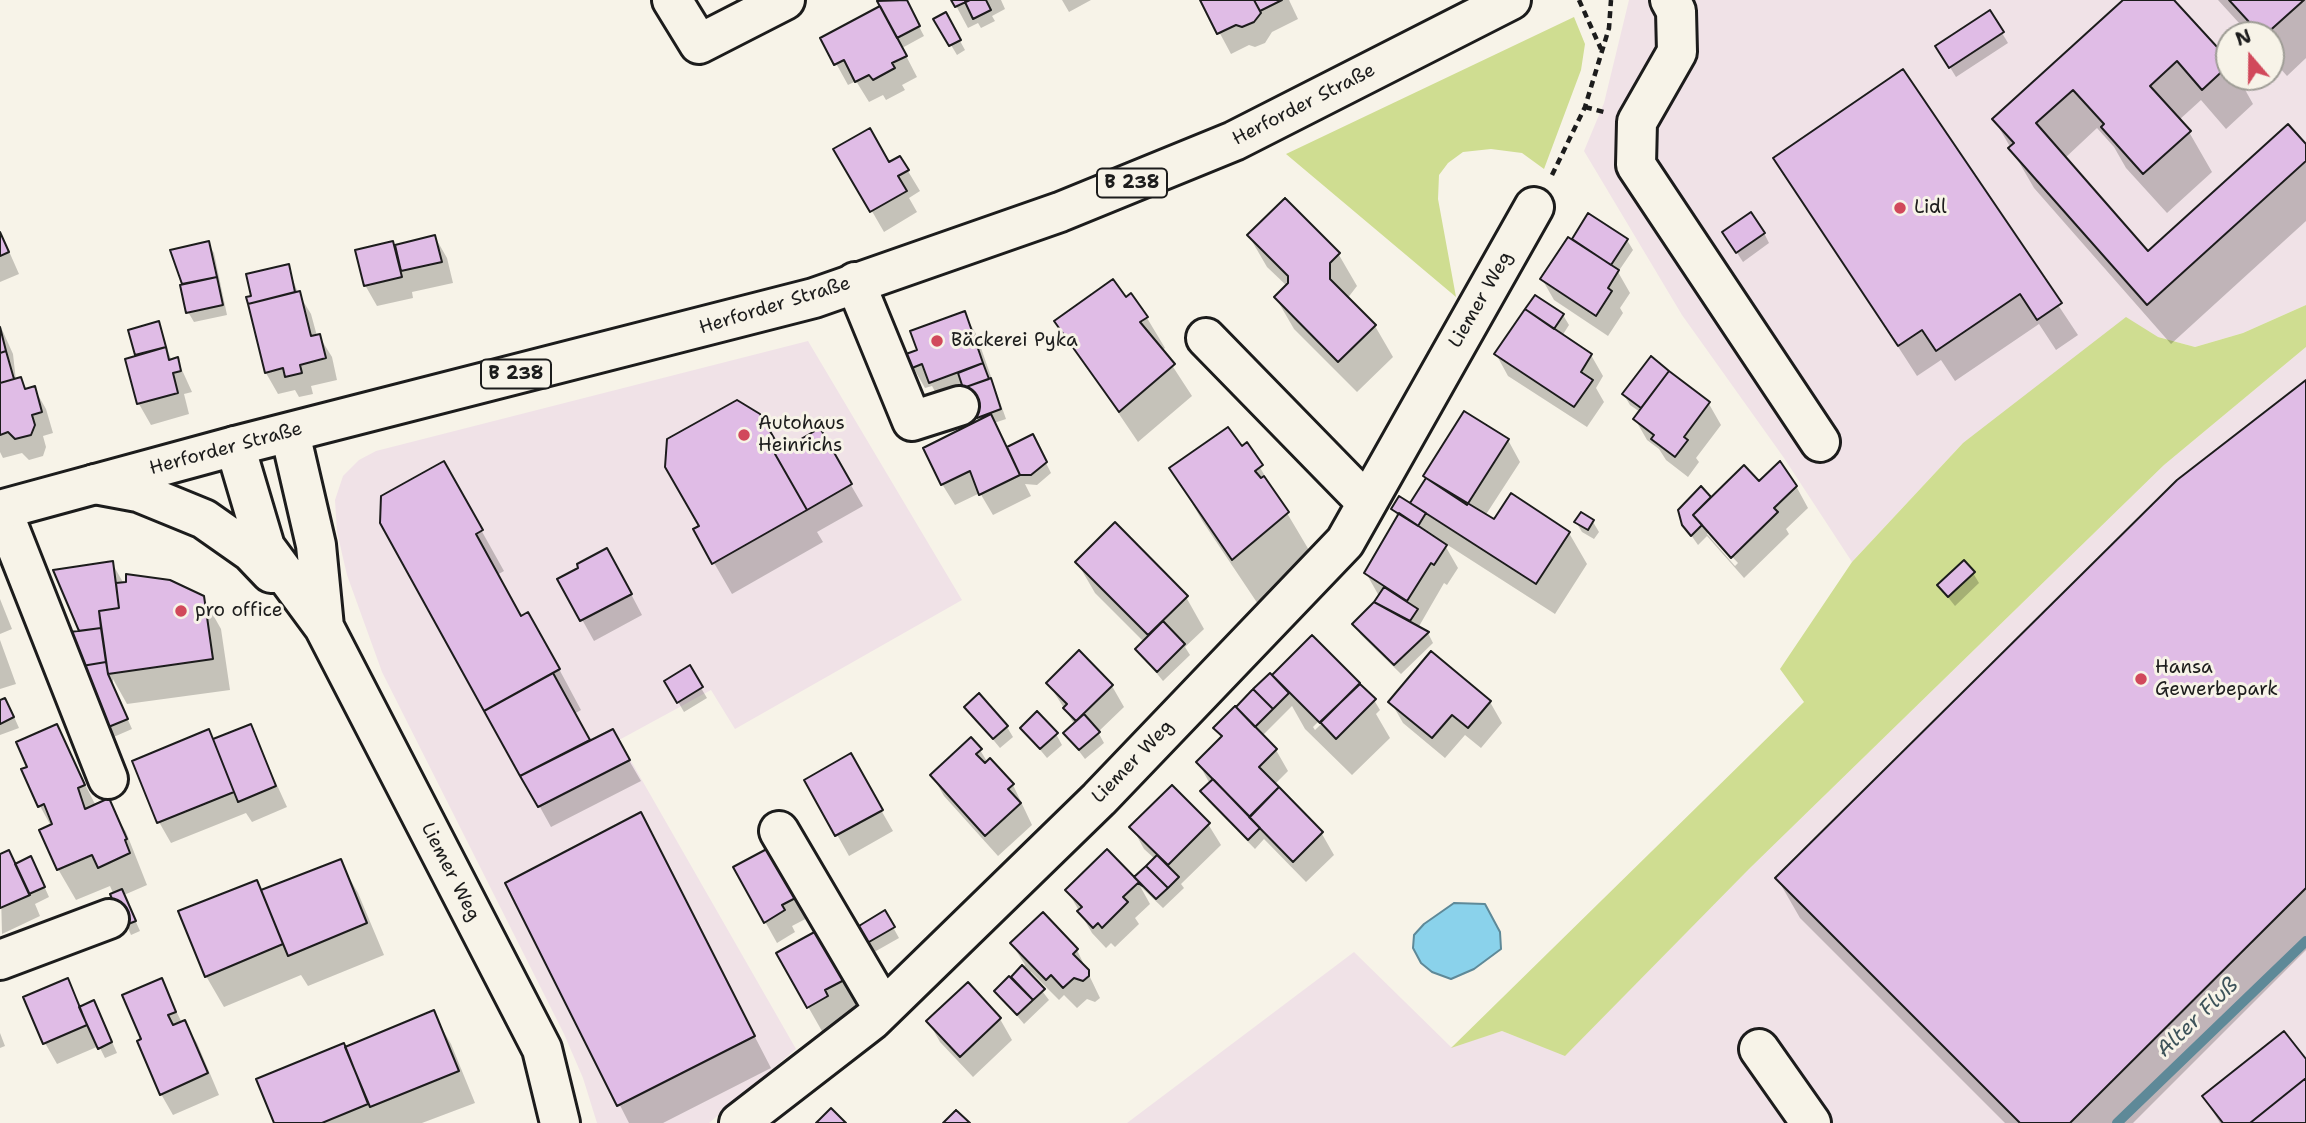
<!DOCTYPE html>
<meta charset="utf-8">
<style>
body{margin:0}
#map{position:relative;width:2306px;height:1123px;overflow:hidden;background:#f7f3e8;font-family:"Shantell Sans",sans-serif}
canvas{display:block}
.north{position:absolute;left:2215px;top:21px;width:70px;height:70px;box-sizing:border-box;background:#f7f3e8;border:2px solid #9f9d96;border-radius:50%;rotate:340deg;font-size:19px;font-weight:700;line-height:28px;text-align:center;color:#1c1c1c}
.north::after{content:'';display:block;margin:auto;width:24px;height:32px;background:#d1495b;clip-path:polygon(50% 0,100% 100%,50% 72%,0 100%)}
</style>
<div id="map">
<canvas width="2306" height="1123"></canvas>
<div class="north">N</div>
</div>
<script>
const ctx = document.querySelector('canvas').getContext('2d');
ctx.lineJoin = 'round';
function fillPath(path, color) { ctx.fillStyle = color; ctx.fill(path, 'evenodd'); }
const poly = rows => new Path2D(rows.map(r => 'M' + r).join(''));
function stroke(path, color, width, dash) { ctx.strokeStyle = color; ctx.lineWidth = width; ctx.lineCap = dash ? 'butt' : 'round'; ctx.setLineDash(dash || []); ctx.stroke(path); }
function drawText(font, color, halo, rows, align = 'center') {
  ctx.font = font + ' "Shantell Sans",sans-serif'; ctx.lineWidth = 6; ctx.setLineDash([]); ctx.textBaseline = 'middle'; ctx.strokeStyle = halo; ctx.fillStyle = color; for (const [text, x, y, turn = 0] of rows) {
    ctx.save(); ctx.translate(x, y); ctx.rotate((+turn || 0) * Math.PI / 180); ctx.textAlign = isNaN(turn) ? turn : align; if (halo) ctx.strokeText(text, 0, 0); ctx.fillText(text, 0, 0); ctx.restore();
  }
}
fillPath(poly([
 [1629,0,2306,0,2306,305,2243,333,2195,347,2158,337,1963,443,1852,562,1784,458,1682,315,1584,151,1604,103],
 [2229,35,2271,35,2271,77,2229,77],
 [808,341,962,600,735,729,711,690,619,740,796,1049,709,1123,597,1123,583,1078,564,1034,382,672,347,575,337,532,335,500,343,476,359,460,376,451],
 [2306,347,2306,1123,1127,1123,1354,952,1451,1047,1502,1031,1565,1055,1749,869,2164,465]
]), '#f0e2e7');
fillPath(poly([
 [1574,17,1585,44,1581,70,1544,169,1522,153,1491,149,1463,152,1448,163,1439,175,1438,199,1456,297,1286,154],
 [2306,305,2306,347,2164,465,1749,869,1565,1056,1502,1031,1451,1048,1804,702,1780,669,1852,562,1963,443,2126,317,2158,337,2195,347,2243,333]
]), '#cfdd91');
const water = poly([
 [1454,903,1485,904,1500,932,1501,949,1474,969,1451,979,1432,972,1421,963,1413,948,1414,935,1424,924,1454,903]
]);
fillPath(water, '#8ad2eb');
stroke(water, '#5e8998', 2);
fillPath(poly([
 [883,0,905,0,924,36,902,48,917,77,902,85,905,90,886,100,883,95,869,102,856,81,848,85,822,38,883,7,880,2],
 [953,0,1001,0,1005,9,992,16,995,21,981,28,978,23,968,28],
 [1062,0,1091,0,1069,12],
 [1202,0,1289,0,1298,19,1272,32,1265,43,1255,47,1249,45,1231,54],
 [2126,0,2172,0,2229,63,2229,77,2238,77,2253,104,2226,129,2201,100,2179,120,2189,132,2212,172,2167,213,2126,168,2114,147,2097,128,2065,158,2148,254,2306,146,2306,221,2171,344,2034,188,1994,119],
 [2218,0,2306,0,2306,58,2287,76,2271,58,2271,35,2250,35],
 [945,14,965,50,957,55,936,20],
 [2002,33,2008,43,1956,77,1943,56],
 [1903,72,2078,335,2056,350,2039,324,1955,381,1941,360,1917,376,1776,158],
 [836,149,889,164,900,158,920,191,909,198,917,212,884,232],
 [1285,200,1339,255,1357,286,1347,299,1375,326,1393,357,1357,392,1294,329,1276,298,1287,286,1267,267,1249,236],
 [1589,215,1627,240,1633,250,1618,272,1630,293,1620,308,1623,313,1608,336,1554,300,1542,279],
 [0,231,19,274,0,282],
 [1764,233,1769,243,1743,262,1730,242],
 [435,237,447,258,453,283,412,292,413,298,377,306,365,285,357,251],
 [208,243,214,253,227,315,194,322,188,312,184,285,172,251],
 [288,266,298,293,311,314,317,336,319,336,332,357,337,380,311,386,313,394,299,397,295,390,278,394,266,373,248,299],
 [1126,299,1147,318,1165,348,1162,350,1192,396,1138,442,1056,321],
 [964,313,976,334,1006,419,994,423,1008,448,1038,447,1051,473,1037,485,1025,484,1031,496,993,515,980,493,955,505,942,484,981,421,969,394,942,404,932,386,925,388,913,367,919,351],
 [1563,315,1569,325,1562,336,1591,355,1603,376,1596,388,1604,402,1587,427,1508,376,1496,354],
 [158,324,171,359,177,359,192,392,184,394,189,414,151,425,139,404,138,357,130,331],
 [0,325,13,354,16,381,21,379,27,390,34,388,46,409,53,433,43,436,46,447,43,456,29,460,22,453,3,458,0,452],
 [1651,359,1709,404,1721,425,1696,458,1699,462,1688,477,1666,460,1659,449,1647,440,1635,419,1640,412,1630,405,1624,395],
 [2306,382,2306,950,2133,1123,2005,1123,1800,918,1777,878],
 [759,415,780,453,819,430,863,506,817,532,823,542,732,594,695,530,702,526],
 [1508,440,1520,462,1485,516,1494,522,1569,533,1587,564,1555,614,1443,542,1458,568,1447,585,1444,583,1418,628,1428,633,1433,643,1401,674,1360,634,1355,624,1379,596,1366,573,1398,517,1393,509,1411,505,1427,480,1425,476],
 [1246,444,1319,567,1264,613,1203,522,1172,469],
 [1759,483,1796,486,1808,508,1786,529,1789,534,1744,578,1707,536,1698,545,1684,525,1680,510],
 [1709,532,1738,563,1735,566,1707,534],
 [466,503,504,571,497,575,521,618,551,654,581,710,574,714,590,743,612,731,641,781,551,827,382,522],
 [1581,514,1593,522,1599,532,1594,539,1582,532,1576,522],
 [1077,562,1186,597,1204,629,1185,647,1190,655,1163,681,1137,649,1144,642,1095,593],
 [112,563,124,584,203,597,221,629,230,690,127,704,113,679,113,686,132,729,109,739,82,632],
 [619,571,642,615,594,641,560,580],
 [1973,573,1979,583,1955,606,1939,586],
 [0,599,12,629,0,634],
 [1312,638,1374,700,1380,710,1376,714,1390,738,1352,775,1305,729,1292,706,1262,736,1276,750,1288,771,1274,785,1322,834,1334,855,1306,882,1264,839,1255,849,1208,801,1203,791,1210,784,1198,762,1222,739,1215,728],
 [1348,692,1351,695,1315,730,1313,727],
 [0,640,16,684,0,689],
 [689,668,707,698,684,712,666,681],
 [1048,683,1112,686,1124,707,1098,732,1104,743,1085,759,1065,733,1075,725],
 [0,702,11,710,19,728,0,735],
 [1391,702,1490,702,1502,723,1481,748,1465,735,1445,758,1403,723],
 [966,707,1007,727,1013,737,1000,748],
 [250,726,287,807,252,822,246,813,171,843,159,822,213,741],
 [56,727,96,806,108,801,126,832,147,885,124,895,140,931,131,935,110,886,76,900,58,869,51,826,40,806,29,768],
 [1022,728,1056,734,1062,745,1047,758],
 [980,750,988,763,990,760,1013,785,1032,825,998,856,944,796,932,775],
 [850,756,893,831,849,856,807,781],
 [640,815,771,1068,663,1123,629,1123,507,884],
 [1208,824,1221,845,1181,884,1184,888,1163,908,1140,886,1150,904,1135,918,1139,924,1115,947,1111,943,1106,948,1092,933,1067,890,1107,851,1140,884,1155,859,1144,849,1132,827],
 [777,845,815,914,792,926,795,932,777,943,735,868],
 [0,856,16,865,36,868,49,897,35,904,40,916,2,934],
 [340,862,358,893,384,955,308,986,301,975,224,1007,206,976,262,892],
 [885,913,899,938,869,955,855,930],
 [1043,914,1077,950,1100,998,1095,1002,1087,999,1077,1008,1064,995,1059,1000,1031,972,1029,974,1049,1000,1024,1024,996,991,1025,965,1012,944],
 [819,931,877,1032,839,1061,778,954],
 [161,980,182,1023,184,1022,197,1043,219,1095,173,1115,161,1094,143,1040],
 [67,981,82,1008,99,1012,117,1053,105,1058,99,1046,57,1064,45,1043],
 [968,984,1000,1019,1012,1040,973,1077,940,1042,928,1021],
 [433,1013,451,1044,475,1103,422,1123,275,1123,345,1049],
 [0,1033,5,1046,0,1048],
 [2306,1062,2306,1123,2220,1123,2204,1097]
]), '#0003');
stroke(poly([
 [2117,1123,2306,941]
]), '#5e8998', 10);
const building = poly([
 [907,0,920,26,897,38,877,1,907,0],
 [951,0,970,0,955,7,951,0],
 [970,0,986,0,991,10,973,19,965,2,970,0],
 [1200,0,1254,0,1261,13,1254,22,1242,27,1236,25,1217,34,1200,0],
 [1254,0,1282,0,1260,11,1254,0],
 [2123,0,2174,0,2229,60,2229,65,2202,90,2177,61,2150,86,2191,131,2143,174,2101,127,2104,124,2073,90,2036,123,2148,251,2288,124,2306,144,2306,161,2147,305,2008,148,2014,143,1992,119,2123,0],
 [2229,0,2304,0,2265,35,2261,35,2229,0],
 [880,6,907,56,892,63,895,68,873,80,869,75,855,82,844,60,834,65,820,38,880,6],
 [1990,10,2004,32,1949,68,1935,46,1990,10],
 [946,12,961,40,949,46,933,19,946,12],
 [1903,69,2062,303,2037,320,2020,294,1936,351,1922,330,1898,346,1773,158,1903,69],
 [870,128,889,162,900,156,909,170,898,176,907,191,870,212,833,149,870,128],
 [1285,198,1340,253,1330,263,1330,279,1376,325,1338,362,1274,297,1288,283,1288,276,1247,235,1285,198],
 [1751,212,1765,233,1736,253,1722,232,1751,212],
 [1588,213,1628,239,1611,265,1572,239,1588,213],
 [0,232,9,252,0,256,0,232],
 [435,235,442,262,401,271,395,245,435,235],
 [1568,237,1619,270,1608,288,1612,291,1596,316,1540,279,1568,237],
 [209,241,217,277,182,284,170,250,209,241],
 [393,241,402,277,364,286,355,250,393,241],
 [289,264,295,292,248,304,246,297,251,296,246,274,289,264],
 [217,277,223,305,186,313,180,285,217,277],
 [1113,279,1126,297,1131,293,1148,317,1140,322,1175,364,1119,412,1054,321,1113,279],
 [300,291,311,336,320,334,326,358,300,365,302,373,285,377,283,368,265,373,248,304,300,291],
 [1535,295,1564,314,1554,329,1525,309,1535,295],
 [1525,309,1592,354,1581,372,1593,380,1574,407,1494,354,1525,309],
 [965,311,983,363,929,383,922,364,912,368,906,354,917,350,910,331,965,311],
 [159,321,166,347,135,355,128,330,159,321],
 [0,327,6,351,0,353,0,327],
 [166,347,169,360,178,357,181,371,173,373,178,393,137,404,125,359,166,347],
 [6,351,14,379,0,383,0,353,6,351],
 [1651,356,1669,371,1641,408,1622,394,1651,356],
 [983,363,989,379,963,388,958,373,983,363],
 [1669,371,1710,402,1684,437,1688,440,1675,457,1651,439,1654,435,1633,419,1669,371],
 [21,377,25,389,35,386,42,412,32,415,35,425,31,435,15,439,8,432,0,435,0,383,21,377],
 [991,378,1001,409,977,418,966,387,991,378],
 [2306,380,2306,888,2070,1123,2020,1123,1775,878,2177,480,2306,380],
 [737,400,760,414,781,450,775,454,807,510,712,564,693,529,699,526,665,467,667,439,737,400],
 [1464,411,1509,439,1467,505,1423,476,1464,411],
 [991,414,1020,475,979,495,970,471,941,485,923,448,991,414],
 [1228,427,1242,446,1247,442,1263,465,1255,471,1261,478,1264,476,1289,512,1232,560,1169,468,1228,427],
 [820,428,852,484,807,510,775,454,820,428],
 [1033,434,1047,462,1031,475,1020,475,1007,447,1033,434],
 [444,461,483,530,476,534,521,616,528,612,560,669,484,711,380,523,381,496,444,461],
 [1780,461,1797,486,1774,508,1778,512,1731,558,1693,515,1744,465,1759,481,1780,461],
 [1426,478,1494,519,1511,493,1570,532,1536,584,1410,503,1426,478],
 [1701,486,1711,497,1693,515,1702,525,1691,536,1682,525,1678,510,1701,486],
 [1399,496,1426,513,1418,526,1391,509,1399,496],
 [1581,512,1594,520,1588,530,1574,522,1581,512],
 [1399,513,1447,545,1434,565,1431,563,1407,601,1364,573,1399,513],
 [1115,522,1188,596,1148,635,1075,562,1115,522],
 [607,548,632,594,580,621,557,579,578,568,577,564,607,548],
 [1964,560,1975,572,1948,597,1937,585,1964,560],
 [113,561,119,608,99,611,101,628,79,631,53,570,113,561],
 [126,574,170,580,204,596,213,659,108,674,99,611,119,608,116,583,126,582,126,574],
 [1384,587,1418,609,1410,621,1374,602,1384,587],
 [1374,602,1429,632,1394,665,1352,624,1374,602],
 [1163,621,1185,644,1157,672,1135,649,1163,621],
 [101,628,106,662,76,667,62,633,101,628],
 [1312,635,1360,683,1320,723,1272,675,1312,635],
 [1079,650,1113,685,1076,721,1063,708,1067,704,1046,683,1079,650],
 [1431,651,1491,701,1468,728,1452,715,1432,738,1388,702,1431,651],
 [106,662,108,674,128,719,101,730,76,667,106,662],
 [690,665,703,687,677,703,664,681,690,665],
 [553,673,590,740,520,776,484,711,553,673],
 [1270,673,1289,693,1273,709,1253,689,1270,673],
 [1360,684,1376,699,1336,739,1320,722,1360,684],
 [1253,689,1273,709,1255,727,1236,707,1253,689],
 [979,693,1008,726,993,739,964,707,979,693],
 [5,698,14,717,0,724,0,700,5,698],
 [1235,706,1277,749,1259,767,1279,787,1250,817,1196,762,1222,736,1213,728,1235,706],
 [1037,711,1058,733,1040,749,1020,728,1037,711],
 [1084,714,1100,732,1079,750,1063,733,1084,714],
 [57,724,85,785,78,788,85,809,109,798,127,839,125,840,130,853,98,868,92,855,57,870,39,830,52,824,44,804,38,807,21,769,27,767,16,742,57,724],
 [251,724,276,786,238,802,213,739,251,724],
 [209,729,234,792,157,823,132,761,209,729],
 [613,729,630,760,538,807,520,776,613,729],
 [971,737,982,749,976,754,985,763,990,758,1014,784,1008,789,1021,803,985,836,930,775,971,737],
 [851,753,883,810,835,836,804,780,851,753],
 [1213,779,1260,828,1248,840,1200,791,1213,779],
 [1172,785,1210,823,1168,865,1129,827,1172,785],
 [1279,787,1323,832,1293,862,1249,817,1279,787],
 [641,812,755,1036,617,1106,505,883,641,812],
 [778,843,805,893,782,905,785,910,764,923,733,867,778,843],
 [1107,849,1144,887,1138,883,1123,897,1128,902,1102,928,1098,923,1093,928,1077,911,1082,907,1065,890,1107,849],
 [9,850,30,895,0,908,0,854,9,850],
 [1157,855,1179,877,1168,888,1146,866,1157,855],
 [31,856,45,887,29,894,15,864,31,856],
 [341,859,367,923,288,956,261,890,341,859],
 [1146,866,1168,888,1156,899,1134,877,1146,866],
 [257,880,283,944,205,977,178,911,257,880],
 [122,889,136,921,123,926,110,894,122,889],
 [885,910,895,927,862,946,854,929,885,910],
 [1043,912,1078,949,1073,954,1089,970,1089,976,1083,981,1074,978,1063,988,1051,975,1046,980,1010,943,1043,912],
 [820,929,848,978,825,990,828,996,807,1008,776,953,820,929],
 [1022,965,1045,989,1033,1000,1011,977,1022,965],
 [1009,976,1033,1000,1017,1015,994,991,1009,976],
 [68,978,87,1025,43,1044,23,997,68,978],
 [162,978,176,1012,168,1015,173,1025,185,1020,208,1073,160,1095,137,1041,141,1039,122,995,162,978],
 [968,982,1001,1018,960,1057,926,1021,968,982],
 [94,1000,112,1042,98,1049,79,1007,94,1000],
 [434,1010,459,1071,370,1107,345,1047,434,1010],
 [2284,1031,2306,1059,2306,1078,2250,1123,2223,1123,2202,1096,2284,1031],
 [344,1043,368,1104,322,1123,274,1123,256,1079,344,1043],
 [2306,1078,2306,1123,2250,1123,2306,1078],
 [831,1108,846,1123,816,1123,831,1108],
 [956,1110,970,1123,943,1123,956,1110]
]);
fillPath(building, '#e0bce6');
stroke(building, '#1c1c1c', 2);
const minor = poly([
 [672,0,699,44,785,0],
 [1670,0,1676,11,1677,52,1637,122,1636,165,1820,442],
 [855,282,912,421,959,406],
 [1206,338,1367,503],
 [290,433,316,545,324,627],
 [235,446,265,547,324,627,542,1049,560,1123],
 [95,484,138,492,204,519,251,552,271,573],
 [2,510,108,779],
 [779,831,883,1008],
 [0,960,109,919],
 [1759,1049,1811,1123],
 [739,1123,872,1020,1099,799,1345,542,1534,207]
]);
const major = poly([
 [0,510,235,446,814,298,1060,212,1234,141,1511,0]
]);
stroke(minor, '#1c1c1c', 44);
stroke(major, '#1c1c1c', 44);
stroke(poly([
 [1579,0,1601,49],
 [1585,107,1604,112],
 [1552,175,1585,107,1609,28,1611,0]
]), '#1c1c1c', 4.5, [7, 5]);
stroke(minor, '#f7f3e8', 38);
stroke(major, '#f7f3e8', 38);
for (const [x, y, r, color] of [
 [1900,208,7,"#d1495b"],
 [937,341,7,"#d1495b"],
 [744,435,7,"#d1495b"],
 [181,611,7,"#d1495b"],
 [2141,679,7,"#d1495b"]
]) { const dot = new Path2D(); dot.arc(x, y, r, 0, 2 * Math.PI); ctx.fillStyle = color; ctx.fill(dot); stroke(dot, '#f7f3e8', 2.5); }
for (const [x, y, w] of [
 [1132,183,70],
 [516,374,70]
]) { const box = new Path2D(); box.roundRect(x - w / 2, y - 14.5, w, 29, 5); ctx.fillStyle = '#f7f3e8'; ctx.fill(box); stroke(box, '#1c1c1c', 2); }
drawText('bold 18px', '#1c1c1c', null, [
 ["B 238",1132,183],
 ["B 238",516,374]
]);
drawText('19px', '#1c1c1c', '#f7f3e8', [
 ["Herforder Straße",1304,105,-27],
 ["Liemer Weg",1481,300,-60],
 ["Herforder Straße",775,306,-17],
 ["Herforder Straße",226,449,-15],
 ["Liemer Weg",1133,762,-46],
 ["Liemer Weg",450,872,63]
]);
drawText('19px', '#1c1c1c', '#f7f3e8', [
 ["Lidl",1914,208],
 ["Bäckerei Pyka",951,341],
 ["Autohaus",758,424],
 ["Heinrichs",758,446],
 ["pro office",195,611],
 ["Hansa",2155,668],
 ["Gewerbepark",2155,690]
], 'left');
drawText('italic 21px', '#3d535a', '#f7f3e8', [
 ["Alter Fluß",2198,1018,-44]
]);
</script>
